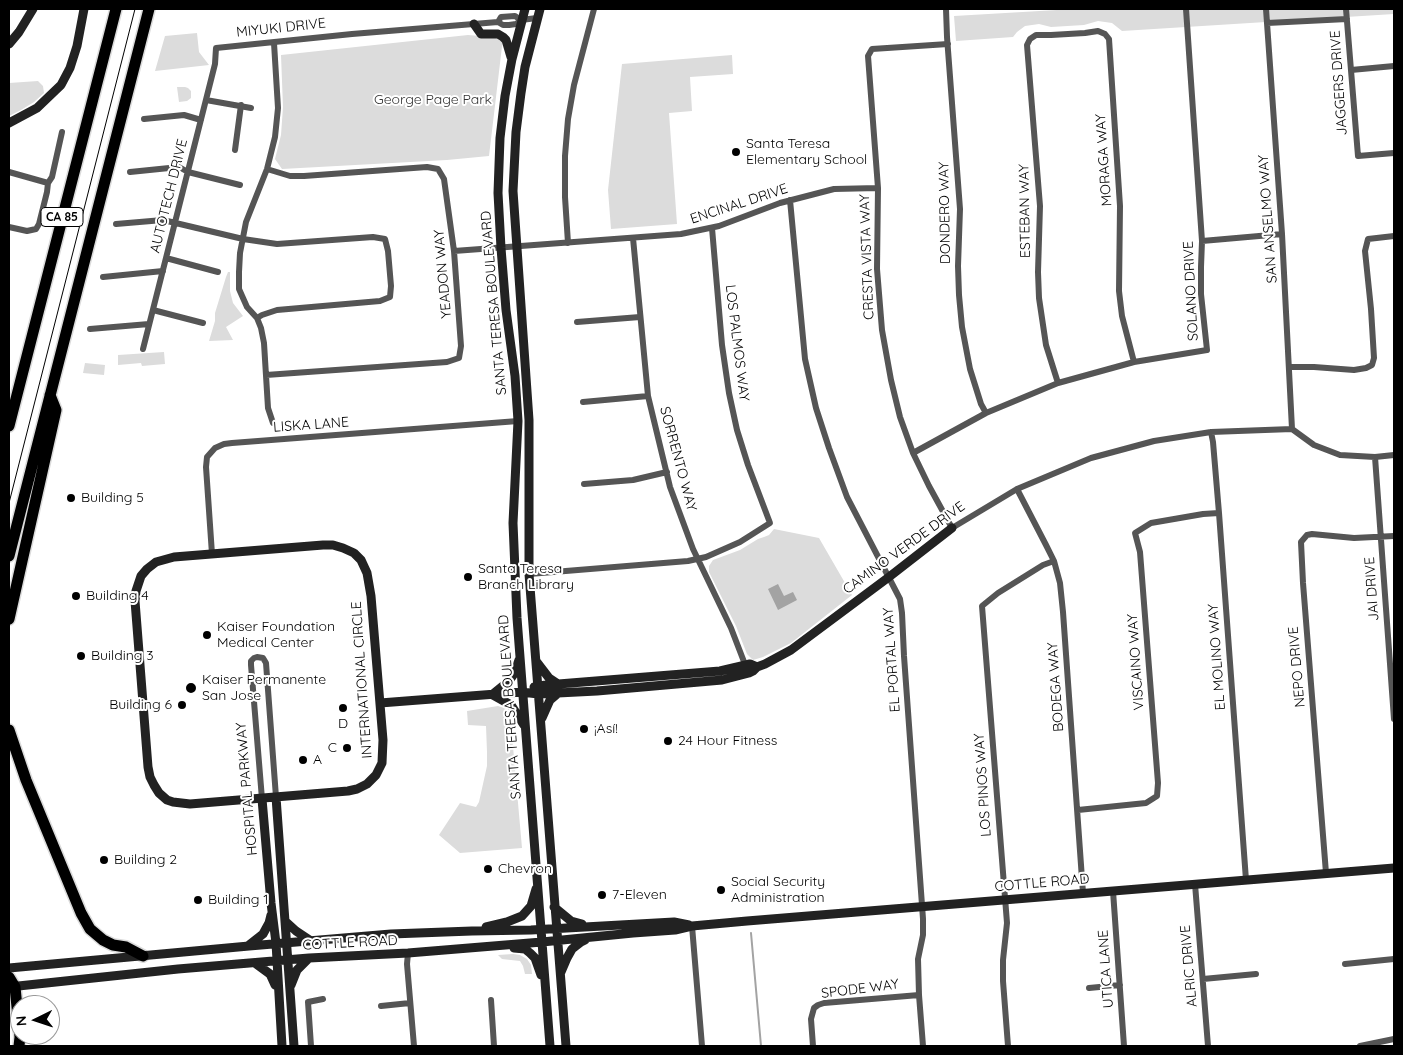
<!DOCTYPE html>
<meta charset="utf-8">
<style>
body{margin:0}
#map{position:relative;width:1403px;height:1055px;overflow:hidden;background:#fff;font-family:Quicksand,sans-serif}
canvas{display:block}
.frame{position:absolute;inset:0;border:10px solid #000;pointer-events:none}
.north{position:absolute;left:10px;top:995px;width:50px;height:50px;box-sizing:border-box;background:#fff;border:1px solid #999;border-radius:50%;rotate:266deg;font-size:14px;font-weight:700;line-height:20px;text-align:center;color:#000}
.north::after{content:'';display:block;margin:auto;width:18px;height:22px;background:#000;clip-path:polygon(50% 0,100% 100%,50% 72%,0 100%)}
</style>
<div id="map">
<canvas width="1403" height="1055"></canvas>
<div class="frame"></div>
<div class="north">N</div>
</div>
<script>
const ctx = document.querySelector('canvas').getContext('2d');
ctx.lineJoin = 'round';
function fillPath(path, color) { ctx.fillStyle = color; ctx.fill(path, 'evenodd'); }
const poly = rows => new Path2D(rows.map(r => 'M' + r).join(''));
function stroke(path, color, width, dash) { ctx.strokeStyle = color; ctx.lineWidth = width; ctx.lineCap = dash ? 'butt' : 'round'; ctx.setLineDash(dash || []); ctx.stroke(path); }
function drawText(font, color, halo, rows, align = 'center') {
  ctx.font = font + ' Quicksand,sans-serif'; ctx.lineWidth = 4; ctx.setLineDash([]); ctx.textBaseline = 'middle'; ctx.strokeStyle = halo; ctx.fillStyle = color; for (const [text, x, y, turn = 0] of rows) {
    ctx.save(); ctx.translate(x, y); ctx.rotate((+turn || 0) * Math.PI / 180); ctx.textAlign = isNaN(turn) ? turn : align; if (halo) ctx.strokeText(text, 0, 0); ctx.fillText(text, 0, 0); ctx.restore();
  }
}
fillPath(poly([
 [1074,9,1394,9,1394,14,1122,31,1112,23,1098,21,1084,25,1051,27,1039,24,1025,26,1017,32,1013,37,956,41,954,16],
 [197,33,199,52,209,65,155,71,165,36],
 [468,35,503,38,489,156,447,160,282,169,275,159,281,135,283,107,281,55],
 [732,55,733,74,690,77,692,111,669,113,677,224,611,229,608,190,622,64],
 [38,81,43,86,44,93,34,102,21,110,9,116,9,83],
 [185,87,188,88,191,91,191,98,187,101,179,102,177,87],
 [228,272,230,272,230,291,233,303,243,316,226,327,233,340,209,341,215,321,215,313,226,277],
 [164,352,165,364,142,366,141,363,118,365,118,355],
 [85,363,105,365,104,375,83,373],
 [774,529,819,538,852,595,791,643,763,657,753,660,747,654,736,626,709,572,709,566,713,560,740,550,758,539,764,537,769,535],
 [498,706,507,709,511,724,522,848,460,853,439,835,460,803,476,807,479,802,487,766,487,752,486,726,468,725,467,711],
 [513,954,520,955,527,959,531,965,532,974,525,974,523,966,520,961,502,959,498,955]
]), '#dcdcdc');
fillPath(poly([
 [778,584,784,596,793,592,797,600,778,610,768,589]
]), '#a3a3a3');
stroke(poly([
 [751,933,761,1046]
]), '#a3a3a3', 2);
const highway = poly([
 [9,426,116,9],
 [9,556,149,9],
 [9,619,56,410,50,395],
 [9,730,26,780,81,913,90,929,103,940,113,945,126,947,143,956],
 [9,977,15,987,20,1037,19,1046]
]);
stroke(highway, '#dbdbdb', 14);
stroke(poly([
 [946,9,947,37,960,209,958,266,959,295,962,327,970,369,981,404,986,413],
 [1266,9,1282,234,1292,429],
 [1346,9,1358,156,1394,153],
 [498,22,503,25,509,25,516,24,521,20,537,18],
 [1267,23,1347,19],
 [948,44,872,49,868,56,878,188,877,269,882,330,891,380,900,417,913,453,929,486,952,528,1017,489,1091,458,1154,441,1211,432,1292,429,1314,445,1340,455,1375,457,1394,455],
 [1351,70,1394,66],
 [206,100,251,108],
 [144,119,184,115,201,120],
 [235,150,241,105],
 [9,172,48,183],
 [130,172,179,167,188,172,240,185],
 [48,183,52,177,62,132],
 [790,200,805,359,816,408,829,448,847,497,900,599,902,613,904,656,923,919,923,935,918,959,919,995,923,1046],
 [116,224,163,220,243,239,277,244,373,237,385,239,388,251,391,286,390,297,380,301,277,310,262,315,257,318],
 [9,227,27,231,36,229,39,224,47,192,48,183],
 [633,238,648,396,670,487,693,549,731,628,746,667],
 [1202,241,1282,234],
 [568,243,565,197,565,156,568,119,574,85,594,9],
 [454,251,681,234,719,226,780,203,834,189,878,188],
 [166,258,218,272],
 [103,277,163,271],
 [153,310,203,323],
 [577,322,640,317],
 [90,329,149,324],
 [143,349,215,64,216,48,352,34,498,22,501,17,515,16,521,20],
 [1289,367,1314,367,1354,370,1366,368,1372,365,1374,358,1371,309,1365,251,1368,239,1394,236],
 [266,375,447,362,459,358,461,346,454,251,444,179,438,169,427,167,304,176,290,176,267,169],
 [1058,383,1046,345,1039,298,1038,272,1040,206,1027,45,1030,39,1036,35,1051,35,1085,33,1098,31,1105,34,1109,39,1120,206,1119,291,1122,316,1134,362],
 [583,402,648,396],
 [273,423,268,408,264,343,261,328,257,318,247,307,239,289,239,272,240,253,246,222,267,169,275,137,278,108,274,43],
 [1211,432,1213,442,1219,513,1246,880],
 [913,453,986,413,1058,383,1134,362,1207,350,1201,294,1201,267,1202,241,1186,9],
 [1375,457,1394,719],
 [584,484,633,480,667,472],
 [1017,489,1046,545,1054,561,1060,583,1063,612,1083,893],
 [212,554,206,467,207,457,215,448,224,444,232,443,518,421],
 [529,574,688,561,706,557,740,542,770,523,748,465,737,430,729,393,722,345,712,228],
 [262,799,251,665,251,661,254,658,257,657,263,658,266,663,276,797],
 [1078,810,1146,803,1157,796,1158,783,1140,552,1135,533,1151,523,1203,514,1219,513],
 [1326,873,1303,583,1301,542,1307,535,1312,534,1354,538,1394,536],
 [1195,884,1208,1046],
 [1113,891,1124,1046],
 [692,926,702,1046],
 [408,953,407,964,414,1046],
 [1345,964,1394,959],
 [1203,979,1256,974],
 [1089,988,1120,985],
 [491,1000,494,1046],
 [381,1006,410,1003],
 [311,1046,308,1002,323,999],
 [813,1046,811,1019,814,1008,818,1005,824,1003,919,995],
 [1008,1046,1003,981,1003,960,1007,923,982,606,998,593,1043,565,1054,561],
 [1360,1046,1394,1039]
]), '#555', 6);
stroke(poly([
 [525,9,512,59,505,96,500,138,498,193,501,248,506,310,515,376,518,421,513,523,517,618,550,1046],
 [540,9,525,67,521,93,516,132,513,191,529,420,529,574,566,1046],
 [474,24,481,34,498,34,503,37,506,40,511,57],
 [9,44,19,32,33,9],
 [9,123,37,108,61,85,70,68,77,46,84,9],
 [323,545,333,545,343,548,354,553,361,560,367,573,371,596,383,740,382,763,376,775,367,784,357,789,348,791,190,804,173,802,167,800,159,793,154,785,150,777,148,767,135,601,136,591,141,576,147,569,156,562,174,557,323,545],
 [536,661,549,678,558,684],
 [534,687,546,685,720,671,750,664,757,667],
 [493,694,509,681,514,674,519,660],
 [493,695,511,705,524,725],
 [380,703,522,692,538,694,597,691,722,680,749,673,753,671,757,667,765,664,791,650,889,577,952,528],
 [542,718,550,700,557,694],
 [276,797,294,1046],
 [262,799,271,903,276,943,282,1046],
 [554,907,571,921,582,924],
 [285,921,296,931,311,941],
 [486,927,507,922,522,916,531,906,536,889],
 [249,945,263,934,269,923,271,915],
 [514,948,525,949,530,953,535,958,541,975],
 [255,963,270,974,275,985],
 [9,968,249,946,391,934,472,931,531,930,674,922,689,925],
 [561,972,567,958,572,949,581,942,585,940],
 [291,985,297,970,309,958],
 [9,987,178,969,309,958,408,953,542,942,633,933,675,930,692,926,747,921,1394,868]
]), '#222', 9);
stroke(highway, '#000', 11);
stroke(poly([
 [9,503,135,9]
]), '#000', 1);
for (const [x, y, r, color] of [
 [736,152,5,"#000"],
 [71,498,5,"#000"],
 [468,577,5,"#000"],
 [76,596,5,"#000"],
 [207,635,5,"#000"],
 [81,656,5,"#000"],
 [191,688,6,"#000"],
 [182,705,5,"#000"],
 [343,708,5,"#000"],
 [584,729,5,"#000"],
 [668,741,5,"#000"],
 [347,748,5,"#000"],
 [303,760,5,"#000"],
 [104,860,5,"#000"],
 [488,869,5,"#000"],
 [721,890,5,"#000"],
 [602,895,5,"#000"],
 [198,900,5,"#000"]
]) { const dot = new Path2D(); dot.arc(x, y, r, 0, 2 * Math.PI); ctx.fillStyle = color; ctx.fill(dot); stroke(dot, '#fff', 2); }
for (const [x, y, w] of [
 [62,217,42]
]) { const box = new Path2D(); box.roundRect(x - w / 2, y - 9.5, w, 19, 4); ctx.fillStyle = '#fff'; ctx.fill(box); stroke(box, '#000', 1); }
drawText('bold 12px', '#000', null, [
 ["CA 85",62,217]
]);
drawText('14px', '#000', '#fff', [
 ["MIYUKI DRIVE",281,28,-6],
 ["JAGGERS DRIVE",1339,83,-94],
 ["MORAGA WAY",1104,160,-94],
 ["AUTOTECH DRIVE",169,196,-76],
 ["ENCINAL DRIVE",739,204,-18],
 ["ESTEBAN WAY",1025,211,-91],
 ["DONDERO WAY",945,213,-91],
 ["SAN ANSELMO WAY",1268,219,-94],
 ["CRESTA VISTA WAY",867,257,-92],
 ["YEADON WAY",443,274,-95],
 ["SOLANO DRIVE",1191,291,-93],
 ["SANTA TERESA BOULEVARD",494,303,-95],
 ["LOS PALMOS WAY",737,343,83],
 ["LISKA LANE",311,425,-4],
 ["SORRENTO WAY",678,459,75],
 ["CAMINO VERDE DRIVE",904,548,-36],
 ["JAI DRIVE",1372,589,-94],
 ["EL MOLINO WAY",1217,657,-94],
 ["EL PORTAL WAY",892,660,-94],
 ["VISCAINO WAY",1136,662,-94],
 ["NEPO DRIVE",1297,667,-95],
 ["INTERNATIONAL CIRCLE",362,680,-94],
 ["BODEGA WAY",1056,687,-94],
 ["SANTA TERESA BOULEVARD",510,707,-94],
 ["LOS PINOS WAY",983,785,-94],
 ["HOSPITAL PARKWAY",247,789,-95],
 ["COTTLE ROAD",1042,883,-5],
 ["COTTLE ROAD",350,943,-3],
 ["ALRIC DRIVE",1189,966,-95],
 ["UTICA LANE",1106,969,-94],
 ["SPODE WAY",860,989,-7]
]);
drawText('14px', '#333', '#fff', [
 ["George Page Park",433,100]
]);
drawText('14px', '#000', '#fff', [
 ["Santa Teresa",746,144],
 ["Elementary School",746,160],
 ["Building 5",81,498],
 ["Santa Teresa",478,569],
 ["Branch Library",478,585],
 ["Building 4",86,596],
 ["Kaiser Foundation",217,627],
 ["Medical Center",217,643],
 ["Building 3",91,656],
 ["Kaiser Permanente",202,680],
 ["San Jose",202,696],
 ["Building 6",172,705,"right"],
 ["D",343,724,"center"],
 ["¡Así!",594,729],
 ["24 Hour Fitness",678,741],
 ["C",337,748,"right"],
 ["A",313,760],
 ["Building 2",114,860],
 ["Chevron",498,869],
 ["Social Security",731,882],
 ["Administration",731,898],
 ["7-Eleven",612,895],
 ["Building 1",208,900]
], 'left');
</script>
